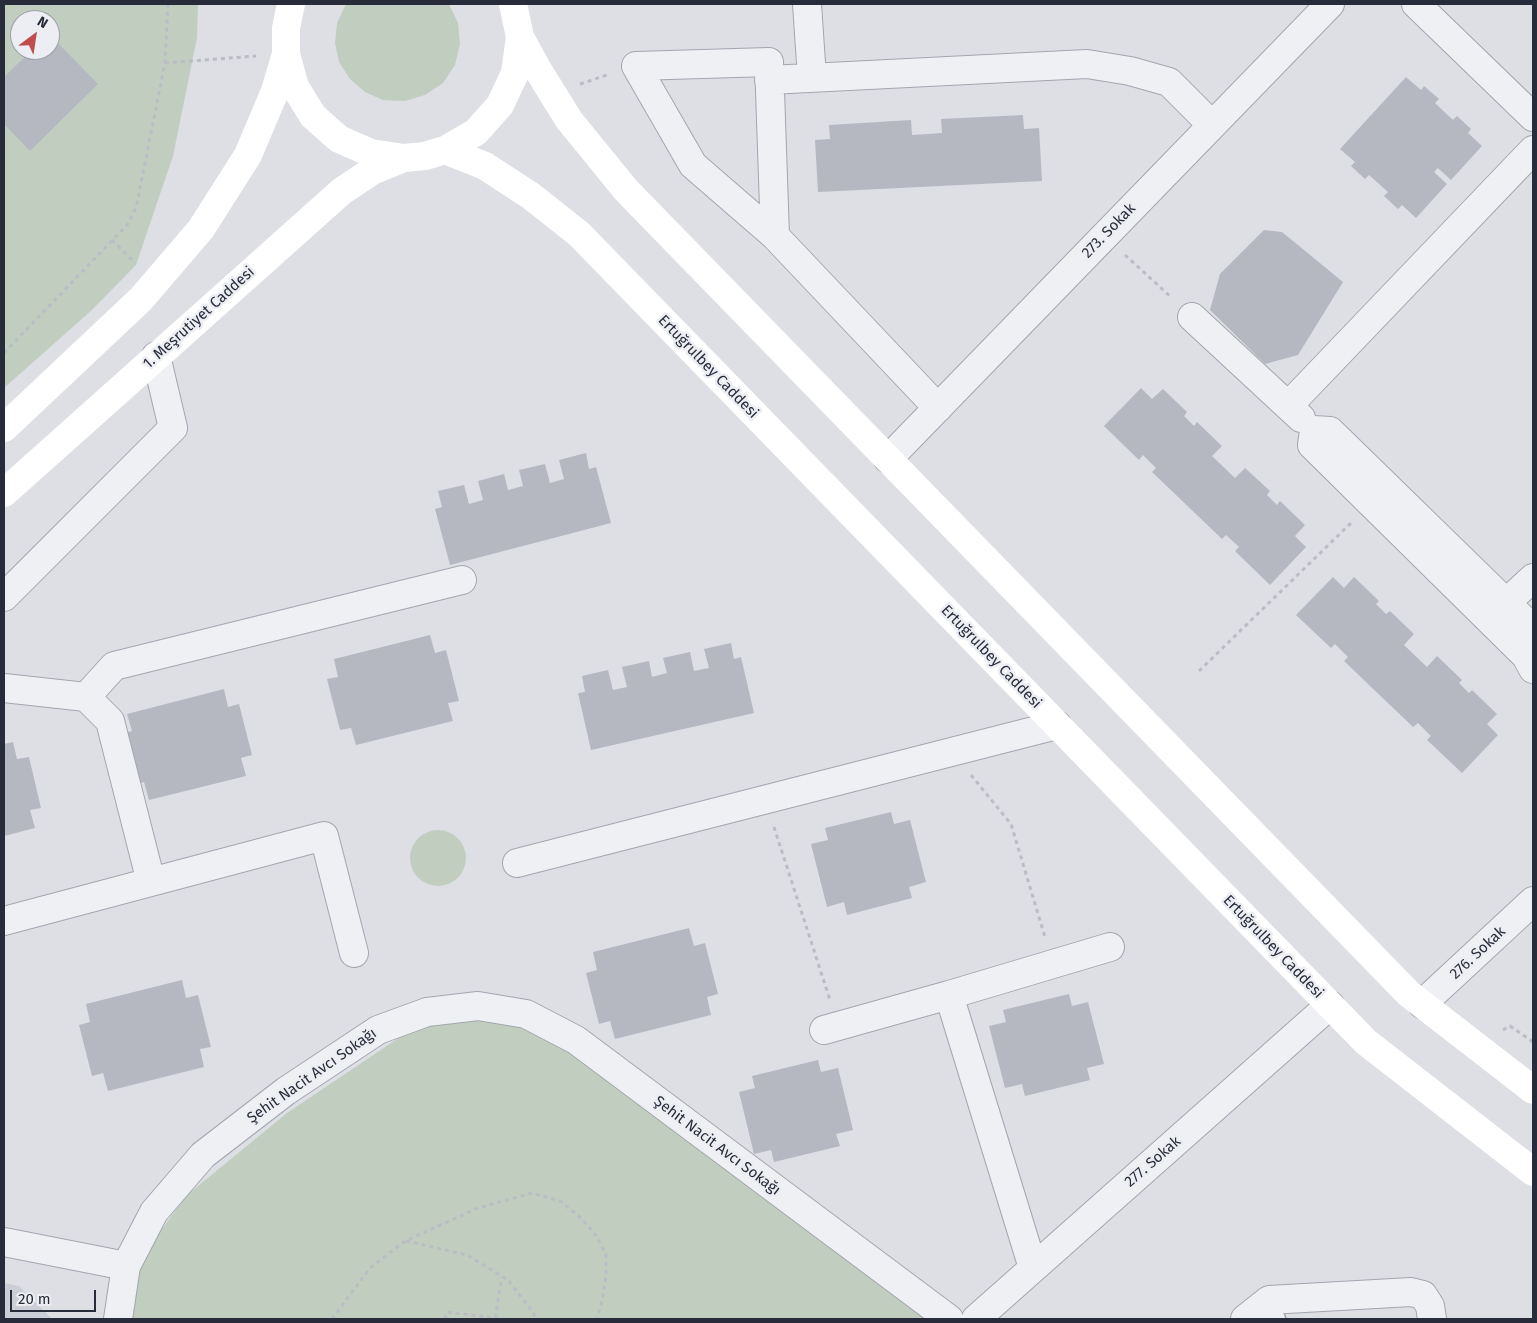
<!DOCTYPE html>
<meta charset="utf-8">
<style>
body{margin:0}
#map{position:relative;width:1537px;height:1323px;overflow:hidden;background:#dddfe5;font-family:"Fira Sans",sans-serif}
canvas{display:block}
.frame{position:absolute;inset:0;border:5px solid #282c3a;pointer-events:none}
.north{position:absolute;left:10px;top:10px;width:50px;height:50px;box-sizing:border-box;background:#eceef3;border:1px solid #9ea0a9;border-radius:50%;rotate:31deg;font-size:14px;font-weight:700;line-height:20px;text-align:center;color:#282c3a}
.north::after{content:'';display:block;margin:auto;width:18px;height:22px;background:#c04c4e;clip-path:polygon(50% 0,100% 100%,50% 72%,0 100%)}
.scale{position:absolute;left:10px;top:1290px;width:86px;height:22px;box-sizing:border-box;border:2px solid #282c3a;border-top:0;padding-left:6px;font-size:15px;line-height:18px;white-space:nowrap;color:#282c3a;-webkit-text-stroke:4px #eceef3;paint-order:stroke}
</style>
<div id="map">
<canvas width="1537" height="1323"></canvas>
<div class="frame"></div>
<div class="north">N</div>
<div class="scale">20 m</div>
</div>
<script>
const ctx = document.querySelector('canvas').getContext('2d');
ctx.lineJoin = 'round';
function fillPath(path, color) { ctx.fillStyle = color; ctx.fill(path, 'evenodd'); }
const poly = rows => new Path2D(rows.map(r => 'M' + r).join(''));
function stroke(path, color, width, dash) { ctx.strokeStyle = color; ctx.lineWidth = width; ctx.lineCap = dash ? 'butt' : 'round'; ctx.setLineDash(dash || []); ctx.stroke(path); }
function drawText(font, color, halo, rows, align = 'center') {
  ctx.font = font + ' "Fira Sans",sans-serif'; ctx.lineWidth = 5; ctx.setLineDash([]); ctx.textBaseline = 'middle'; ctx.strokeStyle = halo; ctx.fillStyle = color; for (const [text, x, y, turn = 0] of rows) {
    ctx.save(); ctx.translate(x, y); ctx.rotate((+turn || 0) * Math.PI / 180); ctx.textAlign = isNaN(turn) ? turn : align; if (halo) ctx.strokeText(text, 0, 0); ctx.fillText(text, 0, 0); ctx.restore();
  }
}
fillPath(poly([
 [4,1283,19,1286,52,1319,4,1319]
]), '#cbced6');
fillPath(poly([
 [4,4,198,4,197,38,173,156,136,265,92,310,4,388],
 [20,20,50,20,50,50,20,50],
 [346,4,449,4,458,23,460,44,455,65,443,83,425,95,405,101,383,100,365,92,350,79,339,62,335,43,337,23],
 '410 858a28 28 0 1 1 56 0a28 28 0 1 1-56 0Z',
 [470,1016,505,1020,542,1033,927,1319,128,1319,140,1271,159,1233,187,1195,287,1113,403,1035,434,1023]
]), '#c1cebf');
fillPath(poly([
 [50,35,98,84,30,151,4,124,4,77,32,50,50,50],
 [1406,77,1421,90,1424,86,1439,99,1435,103,1453,120,1457,116,1471,129,1468,133,1482,146,1451,180,1438,168,1434,172,1447,184,1416,218,1402,205,1398,209,1384,196,1388,192,1369,175,1365,179,1351,166,1355,162,1340,149],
 [1023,115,1024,129,1039,128,1042,181,818,192,815,140,830,139,829,125,911,120,912,135,942,133,941,119],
 [1264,230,1282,232,1343,282,1298,355,1265,364,1210,310,1220,274],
 [1141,388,1152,399,1163,389,1187,412,1184,416,1194,426,1197,422,1222,446,1212,456,1235,478,1245,468,1270,491,1267,495,1277,505,1280,501,1305,525,1295,536,1306,547,1270,585,1235,551,1239,547,1226,535,1222,539,1152,472,1156,468,1143,455,1139,460,1104,426],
 [586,453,589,469,596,467,611,523,450,565,435,509,442,507,438,491,464,485,469,504,483,500,478,481,504,474,508,490,523,486,519,470,545,464,550,483,564,479,559,460],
 [1333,577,1344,588,1354,577,1379,601,1376,604,1386,614,1390,611,1414,634,1404,645,1427,667,1437,656,1462,680,1459,683,1469,693,1472,690,1497,714,1487,724,1498,735,1462,773,1427,740,1431,736,1418,723,1413,727,1344,661,1348,657,1335,644,1331,648,1296,615],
 [430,635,435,653,446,650,459,701,448,703,453,721,356,745,351,728,340,730,327,679,338,677,334,659],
 [731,643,734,659,741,657,754,713,591,750,578,693,585,692,582,676,608,670,613,690,627,687,622,667,649,661,652,677,667,673,663,658,690,652,694,671,709,668,704,649],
 [224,689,228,707,239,704,252,755,241,758,246,776,149,800,144,782,133,785,120,734,132,731,127,714],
 [13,742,17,759,29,757,41,808,30,810,35,828,4,836,4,744],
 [891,812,894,824,910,820,926,882,909,887,912,898,847,915,844,902,827,907,811,844,828,840,825,828],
 [689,928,694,946,705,943,718,994,707,997,711,1015,615,1039,610,1021,599,1024,586,973,597,970,593,952],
 [182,980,186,998,198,995,211,1047,200,1049,204,1067,108,1091,103,1073,92,1076,79,1025,90,1022,86,1004],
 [1069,994,1072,1006,1088,1002,1104,1064,1087,1068,1090,1080,1025,1096,1022,1084,1005,1088,989,1026,1006,1022,1003,1010],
 [818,1060,821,1072,838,1068,853,1130,836,1134,840,1146,774,1162,771,1150,754,1154,739,1092,755,1088,752,1076]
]), '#b5b8c1');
const service = poly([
 [1269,1300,1277,1319]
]);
const minor = poly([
 [807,4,812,78],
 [1416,4,1533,117],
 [769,80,1087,64,1130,71,1169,82,1212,125],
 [775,236,693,165,636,66,769,62,775,236,938,408],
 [1192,317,1301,418],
 [1288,406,1533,150],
 [888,459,1330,4],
 [4,597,173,428,156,356],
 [1494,614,1533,578],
 [1533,629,1330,431,1314,430,1312,445,1526,656,1533,669],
 [4,688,86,697,110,721,151,882],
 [86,697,114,666,462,580],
 [517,863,1057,725],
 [4,921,324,836,354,953],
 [949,995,1110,947],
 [1422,1004,1533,901],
 [824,1030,949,995,1033,1268],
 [4,1242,126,1266,154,1212,203,1155,286,1091,378,1030,427,1012,478,1006,526,1014,576,1040,949,1319],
 [118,1319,126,1266],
 [976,1319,1330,1005],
 [1245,1319,1269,1300,1411,1292,1423,1295,1430,1306,1432,1319]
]);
stroke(service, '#a3a6ae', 19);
stroke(minor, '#a3a6ae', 30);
stroke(poly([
 [165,63,256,56],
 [580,84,610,74],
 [112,240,135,263],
 [1125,255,1172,298],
 [4,353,127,225,136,208,165,63,168,4],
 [1199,671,1351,523],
 [971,775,1011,824,1045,937],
 [774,827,830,1000],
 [1503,1030,1510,1026,1533,1042],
 [406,1241,467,1255,508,1280,532,1311,536,1319],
 [495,1318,505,1319],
 [332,1319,370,1268,405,1241,478,1208,532,1193,560,1201,582,1219,595,1234,606,1254,606,1276,602,1301,597,1319],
 [445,1319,447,1312,495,1318,502,1277]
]), '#bbbdc4', 3, [4, 4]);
stroke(service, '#eff0f4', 16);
stroke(minor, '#eff0f4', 28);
stroke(poly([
 [291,4,286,28,286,54,295,87,313,116,339,139,371,153,404,158,425,156,445,150,476,132,500,105,515,73,520,37,513,4],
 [520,37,538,70,569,120,626,190,1409,994,1533,1090],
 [445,150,485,166,531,196,579,234,1366,1042,1533,1172],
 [4,428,141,299,201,229,248,155,275,91,286,54],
 [4,493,342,191,372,171,404,158]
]), '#fff', 28);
drawText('15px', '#282c3a', '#eceef3', [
 ["273. Sokak",1109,231,-46],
 ["1. Meşrutiyet Caddesi",199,318,-42],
 ["Ertuğrulbey Caddesi",708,367,46],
 ["Ertuğrulbey Caddesi",991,657,46],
 ["Ertuğrulbey Caddesi",1273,947,46],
 ["276. Sokak",1478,953,-43],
 ["Şehit Nacit Avcı Sokağı",312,1076,-35],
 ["Şehit Nacit Avcı Sokağı",717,1146,37],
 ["277. Sokak",1153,1162,-41]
]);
</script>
